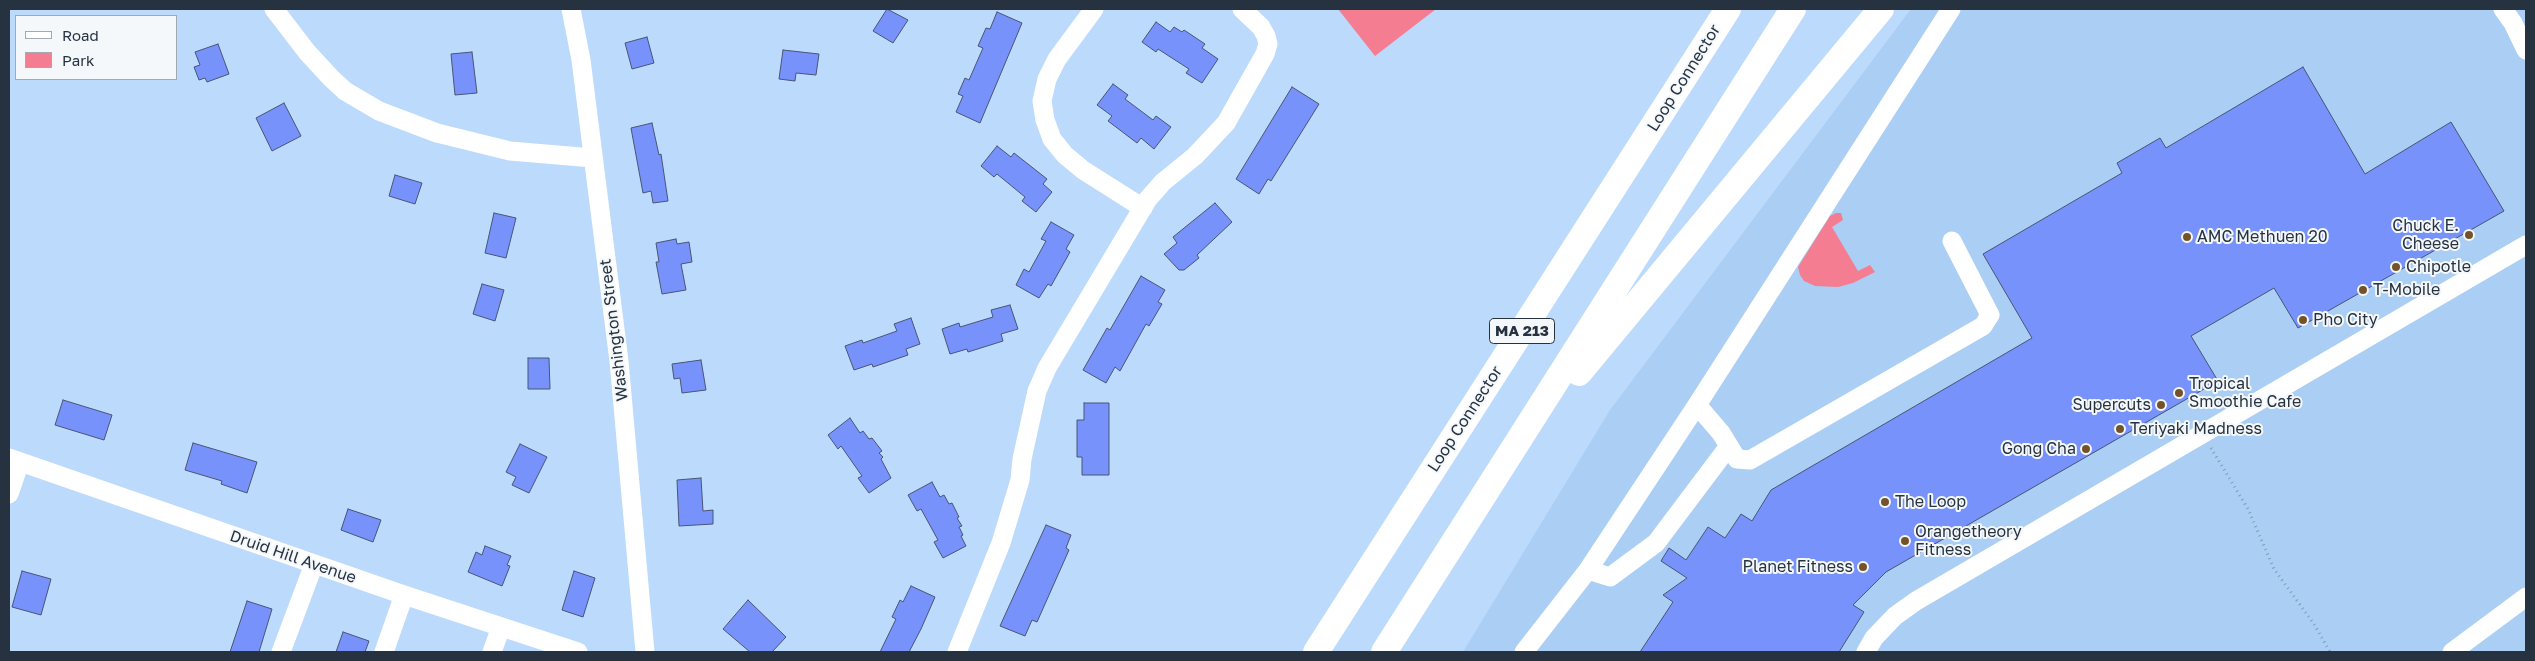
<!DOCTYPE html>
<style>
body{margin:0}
#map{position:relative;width:2535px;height:661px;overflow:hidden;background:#bbdafc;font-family:"Golos Text",sans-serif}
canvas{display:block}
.frame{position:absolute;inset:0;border:10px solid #26323f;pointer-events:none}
.legend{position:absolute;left:15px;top:15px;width:162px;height:65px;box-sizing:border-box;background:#f5f8fb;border:1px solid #a2a9b0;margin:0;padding:6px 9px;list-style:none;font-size:15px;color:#26323f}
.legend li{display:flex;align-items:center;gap:10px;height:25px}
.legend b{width:25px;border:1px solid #a2a9b0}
</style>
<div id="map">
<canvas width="2535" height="661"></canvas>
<div class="frame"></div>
<ul class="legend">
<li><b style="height:6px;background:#fff"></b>Road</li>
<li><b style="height:14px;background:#f47d91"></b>Park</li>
</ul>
</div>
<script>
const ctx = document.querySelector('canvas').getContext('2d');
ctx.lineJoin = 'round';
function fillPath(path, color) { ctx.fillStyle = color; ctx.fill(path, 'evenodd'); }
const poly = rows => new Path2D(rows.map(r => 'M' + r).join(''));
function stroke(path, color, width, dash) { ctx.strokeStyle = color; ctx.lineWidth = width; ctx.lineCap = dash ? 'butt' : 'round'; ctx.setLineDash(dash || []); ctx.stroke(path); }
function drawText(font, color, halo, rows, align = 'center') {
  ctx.font = font + ' "Golos Text",sans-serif'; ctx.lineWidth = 4; ctx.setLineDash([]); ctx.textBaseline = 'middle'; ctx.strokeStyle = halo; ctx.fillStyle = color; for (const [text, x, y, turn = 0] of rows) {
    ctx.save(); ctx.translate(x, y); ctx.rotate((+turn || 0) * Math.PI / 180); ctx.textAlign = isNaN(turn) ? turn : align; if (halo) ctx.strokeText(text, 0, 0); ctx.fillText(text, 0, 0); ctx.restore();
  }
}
fillPath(poly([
 [1911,9,2526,9,2526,652,1463,652,1610,410]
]), '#aacef4');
fillPath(poly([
 [1338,9,1436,9,1375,56],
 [1836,213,1841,213,1843,220,1832,227,1858,271,1870,265,1875,272,1853,283,1838,287,1815,286,1804,281,1800,275,1798,267,1830,216]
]), '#f47d91');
const building = poly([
 [887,9,908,20,893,43,873,31,887,9],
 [997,12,1022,23,980,123,956,112,963,96,958,94,965,78,969,80,983,48,978,46,986,28,990,29,997,12],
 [1156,22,1170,32,1174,27,1182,32,1184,30,1205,44,1202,48,1218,59,1202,83,1186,73,1189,69,1158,49,1156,52,1142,42,1156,22],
 [647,37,654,63,632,69,625,43,647,37],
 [218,44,229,74,207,82,205,78,199,80,194,67,200,65,195,52,218,44],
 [783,50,819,54,816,75,796,73,795,81,779,79,783,50],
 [472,52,477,93,455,95,451,54,472,52],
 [2303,67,2365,174,2451,122,2504,211,2298,328,2274,288,2191,336,2218,381,1886,572,1853,605,1864,612,1839,652,1640,652,1673,602,1663,595,1687,578,1661,561,1669,548,1686,560,1708,527,1725,538,1741,514,1752,521,1771,490,2032,338,1983,254,2122,173,2117,163,2160,138,2166,148,2303,67],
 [1113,84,1128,95,1125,99,1153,120,1156,116,1171,127,1154,149,1141,138,1137,143,1108,121,1112,116,1097,105,1113,84],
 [1292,87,1319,104,1271,181,1268,179,1259,194,1236,179,1292,87],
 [284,103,301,136,272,151,256,118,284,103],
 [652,123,659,155,661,154,668,201,653,203,651,191,643,193,631,128,652,123],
 [997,146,1011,157,1014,153,1047,179,1043,184,1052,192,1036,212,1022,201,1025,197,997,174,994,177,981,166,997,146],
 [395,175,422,183,415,204,389,196,395,175],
 [1215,203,1232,222,1197,255,1199,258,1184,270,1179,270,1164,254,1177,243,1173,237,1215,203],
 [494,213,516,218,506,258,485,253,494,213],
 [1051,222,1074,235,1066,249,1070,252,1051,286,1048,284,1039,298,1016,285,1024,269,1029,272,1046,241,1041,239,1051,222],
 [676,239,677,244,689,242,692,262,681,264,686,290,662,294,656,262,659,262,656,243,676,239],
 [1141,276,1165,290,1158,302,1162,304,1149,326,1146,324,1120,371,1115,367,1106,383,1083,370,1107,328,1110,330,1141,276],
 [482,284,504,290,495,321,473,314,482,284],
 [1010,305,1018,329,1001,334,1003,341,968,352,967,349,950,354,942,329,959,323,960,327,993,317,991,310,1010,305],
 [911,318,920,344,906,349,908,355,873,367,872,364,854,370,845,346,862,340,863,343,897,331,894,324,911,318],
 [528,358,549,358,550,389,528,389,528,358],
 [701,360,706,390,682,393,680,378,674,379,672,364,701,360],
 [63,400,112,415,104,440,55,425,63,400],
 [1084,403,1109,403,1109,475,1082,475,1082,457,1077,457,1077,420,1084,420,1084,403],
 [850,418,860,433,863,431,869,439,872,438,882,451,879,453,883,457,881,459,891,478,869,493,858,478,862,476,841,446,838,449,828,435,850,418],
 [193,443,257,462,247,493,221,484,222,481,185,470,193,443],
 [520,444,547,457,529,493,512,485,516,477,506,472,520,444],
 [701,478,703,511,713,510,713,524,679,526,677,480,701,478],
 [932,482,940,497,944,495,949,504,952,503,959,517,957,518,962,526,959,527,963,535,961,536,966,546,943,558,934,542,938,540,921,509,917,511,908,495,932,482],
 [348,509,381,520,373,542,341,530,348,509],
 [1046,525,1071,535,1066,548,1069,550,1037,622,1032,620,1025,636,1000,626,1046,525],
 [485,546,511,556,507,565,510,566,502,586,468,572,476,552,482,555,485,546],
 [22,571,51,579,41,615,12,607,22,571],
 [574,571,595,578,583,617,562,610,574,571],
 [911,586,935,597,921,629,909,652,880,652,896,619,892,617,900,600,903,602,911,586],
 [748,600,786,637,772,652,750,652,723,629,748,600],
 [247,601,272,609,259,652,230,652,247,601],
 [343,632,369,641,365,652,336,652,343,632]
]);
fillPath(building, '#7793fb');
stroke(building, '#495476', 1);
stroke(poly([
 [2211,448,2248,509,2274,569,2314,624,2330,652]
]), '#839bb5', 3, [1, 4]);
stroke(poly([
 [274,9,307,52,331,78,345,91,379,111,437,133,510,151,593,158],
 [571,9,581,60,619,361,645,652],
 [1094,9,1057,59,1047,79,1042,101,1045,120,1052,139,1065,155,1083,170,1143,208],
 [2503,9,2513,23,2526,50],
 [1697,405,1721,433,1737,459,1750,460,1983,326,1990,315,1952,241],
 [9,458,404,595,578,652],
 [9,494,20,462],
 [1588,570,1610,577,1656,543,1729,446],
 [281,652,314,564],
 [384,652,404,595],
 [492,652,501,627],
 [957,652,1001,543,1020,480,1022,459,1037,391,1047,368,1148,199,1163,182,1195,156,1226,123,1265,54,1268,44,1266,36,1261,27,1242,9],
 [1524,652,1588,570,1697,405,1951,9],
 [1866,652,1874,638,1895,616,1916,601,2526,245],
 [2452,652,2526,597]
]), '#fff', 19);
stroke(poly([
 [1579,373,1881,9],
 [1316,652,1728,9],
 [1384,652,1793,9]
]), '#fff', 26);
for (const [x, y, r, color] of [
 [2469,235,5,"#74532a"],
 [2187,237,5,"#74532a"],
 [2396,267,5,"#74532a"],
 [2363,290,5,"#74532a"],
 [2303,320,5,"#74532a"],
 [2179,393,5,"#74532a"],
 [2161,405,5,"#74532a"],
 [2120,429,5,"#74532a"],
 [2086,449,5,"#74532a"],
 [1885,502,5,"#74532a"],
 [1905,541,5,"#74532a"],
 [1863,567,5,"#74532a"]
]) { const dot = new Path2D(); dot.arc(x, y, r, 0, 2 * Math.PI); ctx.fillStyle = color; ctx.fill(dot); stroke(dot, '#f5f8fb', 2); }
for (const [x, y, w] of [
 [1522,331,65]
]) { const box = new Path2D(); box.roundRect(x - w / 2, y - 12.5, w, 25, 4); ctx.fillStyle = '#f5f8fb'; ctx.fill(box); stroke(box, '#26323f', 1); }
drawText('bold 15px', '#26323f', null, [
 ["MA 213",1522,331]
]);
drawText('16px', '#26323f', '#f5f8fb', [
 ["Loop Connector",1684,78,-58],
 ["Washington Street",614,330,-97],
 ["Loop Connector",1465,419,-57],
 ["Druid Hill Avenue",293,557,19]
]);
drawText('16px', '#26323f', '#f5f8fb', [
 ["Chuck E.",2459,226,"right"],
 ["Cheese",2459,244,"right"],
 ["AMC Methuen 20",2197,237],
 ["Chipotle",2406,267],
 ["T-Mobile",2373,290],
 ["Pho City",2313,320],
 ["Tropical",2189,384],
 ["Smoothie Cafe",2189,402],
 ["Supercuts",2151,405,"right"],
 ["Teriyaki Madness",2130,429],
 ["Gong Cha",2076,449,"right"],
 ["The Loop",1895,502],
 ["Orangetheory",1915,532],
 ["Fitness",1915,550],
 ["Planet Fitness",1853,567,"right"]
], 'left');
</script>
